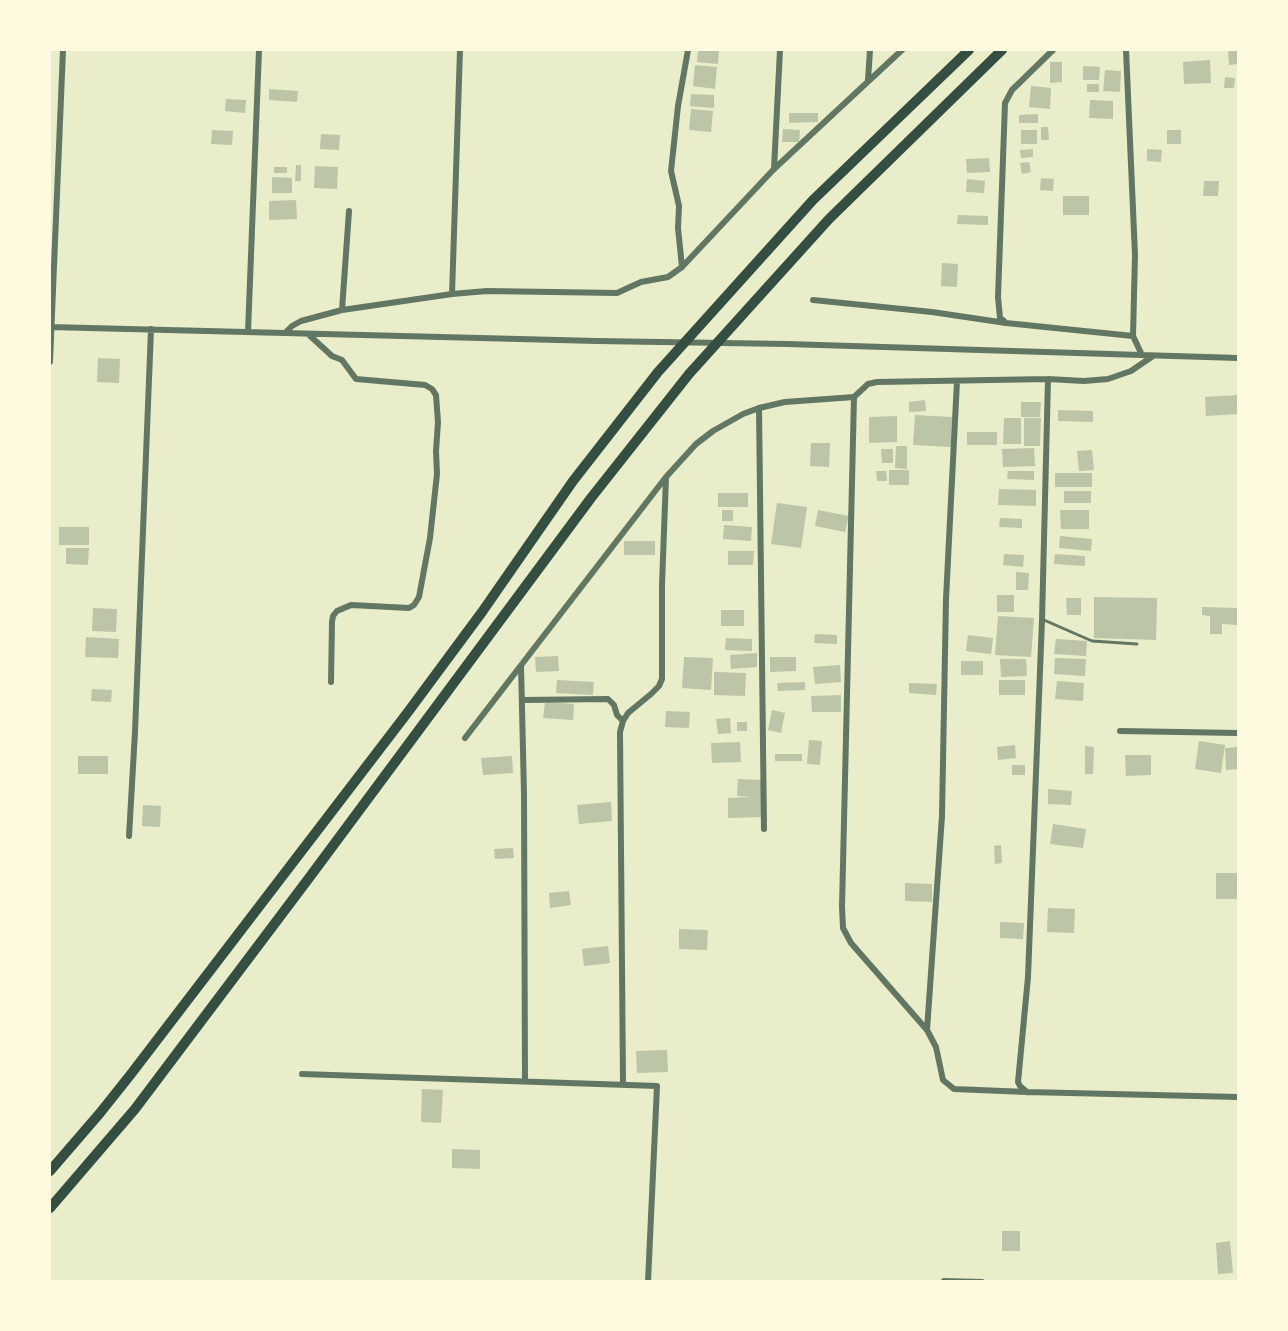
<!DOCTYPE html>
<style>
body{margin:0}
#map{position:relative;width:1288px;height:1331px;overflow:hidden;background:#e9edc9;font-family:Commissioner,sans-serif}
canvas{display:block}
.frame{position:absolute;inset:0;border:51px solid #fefae0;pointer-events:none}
</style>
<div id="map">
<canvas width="1288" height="1331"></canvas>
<div class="frame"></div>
</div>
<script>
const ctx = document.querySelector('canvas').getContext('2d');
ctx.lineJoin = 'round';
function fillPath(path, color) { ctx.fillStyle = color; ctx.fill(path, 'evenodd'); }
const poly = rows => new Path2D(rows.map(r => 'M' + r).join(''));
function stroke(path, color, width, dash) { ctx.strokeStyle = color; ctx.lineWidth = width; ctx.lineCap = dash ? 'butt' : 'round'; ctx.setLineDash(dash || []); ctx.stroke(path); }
fillPath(poly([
 [698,50,719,51,718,64,697,62],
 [1228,50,1238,50,1238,64,1229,65],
 [1210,60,1211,83,1184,84,1183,62],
 [1050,62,1062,62,1062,82,1050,83],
 [695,65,717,67,715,89,693,86],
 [1083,66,1100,67,1099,80,1083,80],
 [1105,70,1121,71,1120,92,1103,91],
 [1225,77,1235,78,1234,88,1224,88],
 [1087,84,1099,84,1099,92,1087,92],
 [1031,86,1051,88,1050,109,1029,107],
 [269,89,298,91,297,102,269,100],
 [691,94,714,95,714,108,690,106],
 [226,99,246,100,245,113,225,111],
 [1090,100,1113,101,1113,119,1089,118],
 [691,109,713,111,711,132,689,130],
 [789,113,818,113,818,122,789,123],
 [1038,114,1038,123,1019,123,1019,115],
 [1041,127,1048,127,1049,140,1041,140],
 [783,129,800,130,799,142,782,142],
 [212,130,233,131,232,145,211,144],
 [1021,130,1037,130,1037,144,1021,144],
 [1167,130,1181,130,1181,144,1167,144],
 [321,134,340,135,339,150,320,149],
 [1033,149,1033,157,1021,158,1020,150],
 [1147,149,1162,150,1161,162,1147,161],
 [989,158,990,172,967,173,966,159],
 [1029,162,1031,172,1022,174,1020,163],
 [296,165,301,165,301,181,295,181],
 [315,166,338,167,337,189,314,188],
 [274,167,287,167,287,173,274,173],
 [272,177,292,178,292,193,272,193],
 [1041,178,1054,179,1053,191,1040,190],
 [967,179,985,181,984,193,966,192],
 [1204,181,1219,181,1218,196,1203,196],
 [1063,196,1089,196,1089,215,1063,215],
 [296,200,297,219,269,220,269,201],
 [958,215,988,216,988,225,957,224],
 [942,263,958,264,957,287,941,286],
 [98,358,120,359,119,383,97,382],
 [1238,395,1238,414,1206,416,1205,397],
 [925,400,926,411,909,412,909,402],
 [1021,402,1041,402,1040,417,1021,417],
 [1058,410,1093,411,1093,422,1058,421],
 [915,415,952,417,951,447,913,445],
 [897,416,897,442,869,443,869,417],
 [1004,418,1021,418,1021,444,1003,444],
 [1024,418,1041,418,1040,446,1024,446],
 [967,432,997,432,997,445,967,445],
 [811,443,830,443,829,467,810,466],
 [896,446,907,446,907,469,895,468],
 [1034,448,1035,466,1003,467,1002,449],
 [881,449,893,449,893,463,882,463],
 [1092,450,1094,470,1079,471,1077,451],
 [889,470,909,470,909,485,889,485],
 [876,471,886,471,887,481,877,481],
 [1008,471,1034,471,1034,480,1007,479],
 [1055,473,1092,473,1092,487,1055,487],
 [999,489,1036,490,1036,506,998,505],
 [1064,491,1091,491,1091,503,1064,503],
 [718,493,748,493,748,507,718,507],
 [777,503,807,507,801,548,771,544],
 [722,510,733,510,733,521,722,521],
 [818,510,849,516,845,532,815,526],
 [1060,510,1089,510,1089,529,1061,529],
 [1000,518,1022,519,1022,528,999,527],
 [724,525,752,527,751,541,723,539],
 [59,527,89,527,89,545,59,545],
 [1060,536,1092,539,1091,551,1059,548],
 [624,541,655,541,655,555,624,555],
 [66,548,89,548,88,565,66,564],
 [728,551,754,551,753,565,728,565],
 [1004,554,1024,555,1023,567,1003,565],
 [1055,554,1085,556,1085,566,1054,564],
 [1016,572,1029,573,1028,590,1016,590],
 [997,595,1014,595,1014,612,997,612],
 [1094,597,1157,598,1156,640,1094,638],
 [1066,598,1081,598,1081,615,1067,615],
 [1202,607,1238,608,1238,625,1222,624,1222,634,1210,634,1210,616,1202,615],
 [93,608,117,609,116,632,92,631],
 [721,610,744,610,744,626,721,626],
 [998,616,1034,618,1031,657,995,655],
 [815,634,837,635,837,644,814,643],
 [968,635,993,638,991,654,966,651],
 [86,637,119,639,118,658,85,657],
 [726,638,752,639,752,651,725,650],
 [1056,639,1087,641,1086,656,1054,654],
 [757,653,757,667,731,669,730,655],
 [558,656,559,671,536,672,535,657],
 [684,657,713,658,711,690,682,688],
 [770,657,796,657,796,671,770,672],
 [1055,658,1086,659,1085,676,1054,674],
 [1000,659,1026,659,1027,676,1001,677],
 [961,661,983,661,983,675,961,675],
 [840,665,841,682,815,684,813,667],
 [714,672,746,673,745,696,714,695],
 [557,680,594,682,593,695,556,693],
 [999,680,1025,680,1025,695,999,695],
 [1057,681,1084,683,1083,701,1055,699],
 [805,682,805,690,778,691,777,683],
 [909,683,937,684,936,695,909,693],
 [92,689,112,690,111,702,91,701],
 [841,695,841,712,812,712,811,696],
 [545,702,574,704,573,720,543,718],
 [772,710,785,713,781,733,768,730],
 [666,711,690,712,689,728,665,727],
 [730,718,731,733,718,734,716,719],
 [737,722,747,722,747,731,737,731],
 [809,740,822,741,820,765,807,764],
 [1199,741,1225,745,1221,773,1195,769],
 [740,742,741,762,712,763,711,743],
 [1015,745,1016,758,998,760,997,747],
 [1085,746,1094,747,1093,774,1085,774],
 [1238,747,1238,769,1226,770,1225,748],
 [775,754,802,754,802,761,775,761],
 [1125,755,1151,755,1151,775,1126,776],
 [78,756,108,756,108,774,78,774],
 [512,756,513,773,483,775,481,758],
 [1012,765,1025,765,1025,775,1012,775],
 [738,779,761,780,762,817,728,818,728,798,753,797,737,796],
 [1048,789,1072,791,1071,805,1048,804],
 [611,802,612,821,579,824,577,805],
 [143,805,161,806,160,827,142,826],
 [1053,824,1086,829,1083,848,1050,844],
 [1001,845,1002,863,995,864,994,846],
 [513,848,514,858,495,859,494,849],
 [1216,873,1238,873,1238,899,1216,899],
 [905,883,932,884,932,902,905,901],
 [569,891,571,905,550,908,549,893],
 [1048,908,1075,909,1074,933,1047,932],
 [1000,922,1024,923,1023,939,1000,938],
 [679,929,708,930,707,950,679,949],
 [608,946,610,963,584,966,582,949],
 [667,1050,668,1072,637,1073,636,1051],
 [422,1089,443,1090,441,1123,421,1122],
 [452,1149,480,1150,480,1169,452,1168],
 [1002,1231,1020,1231,1020,1251,1002,1251],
 [1230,1241,1233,1273,1218,1274,1216,1243]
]), '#bcc5a7');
stroke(poly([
 [1044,620,1092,641,1137,644]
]), '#617663', 3);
stroke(poly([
 [1126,50,1135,255,1133,336,1142,355],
 [868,80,870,50],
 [774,169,780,50],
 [682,267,678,228,679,206,671,171,678,106,688,50],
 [452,294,460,50],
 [813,300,932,312,1006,323,1133,336],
 [342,310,452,294,487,291,617,293,641,282,668,277,682,267,774,169,902,50],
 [1004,321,1000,318,998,297,1005,103,1012,90,1053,50],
 [50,327,597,341,787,344,1238,358],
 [248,332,259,50],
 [285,333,292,326,301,321,342,310,349,211],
 [308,334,332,356,342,360,356,379,425,385,432,389,436,395,438,422,436,451,437,474,430,538,419,597,414,605,409,608,351,605,337,611,333,616,332,622,331,682],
 [1153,356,1131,371,1108,379,1084,381,1048,379,877,382,868,384,854,397,842,907,843,928,851,943,927,1030,936,1047,943,1080,954,1089,1027,1092,1238,1097],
 [50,362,63,50],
 [759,408,764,829],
 [521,666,524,793,525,1081],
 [522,700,608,699,614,705,617,715,623,721],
 [1120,731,1238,733],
 [465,738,666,477,696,444,713,431,743,414,759,408,785,402,854,397],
 [129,836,135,732,151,329],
 [927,1030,942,816,946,599,957,381],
 [302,1074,657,1086,648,1282],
 [623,1084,620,732,623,721,628,713,651,694,659,686,662,679,662,585,666,477],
 [1027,1092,1020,1086,1018,1082,1028,977,1042,620,1048,379],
 [944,1281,982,1282]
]), '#617663', 6);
stroke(poly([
 [50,1171,100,1113,131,1074,408,712,482,612,573,481,658,372,813,200,969,50],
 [50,1208,135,1109,309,878,591,498,689,374,829,219,1002,50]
]), '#344e41', 10);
</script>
